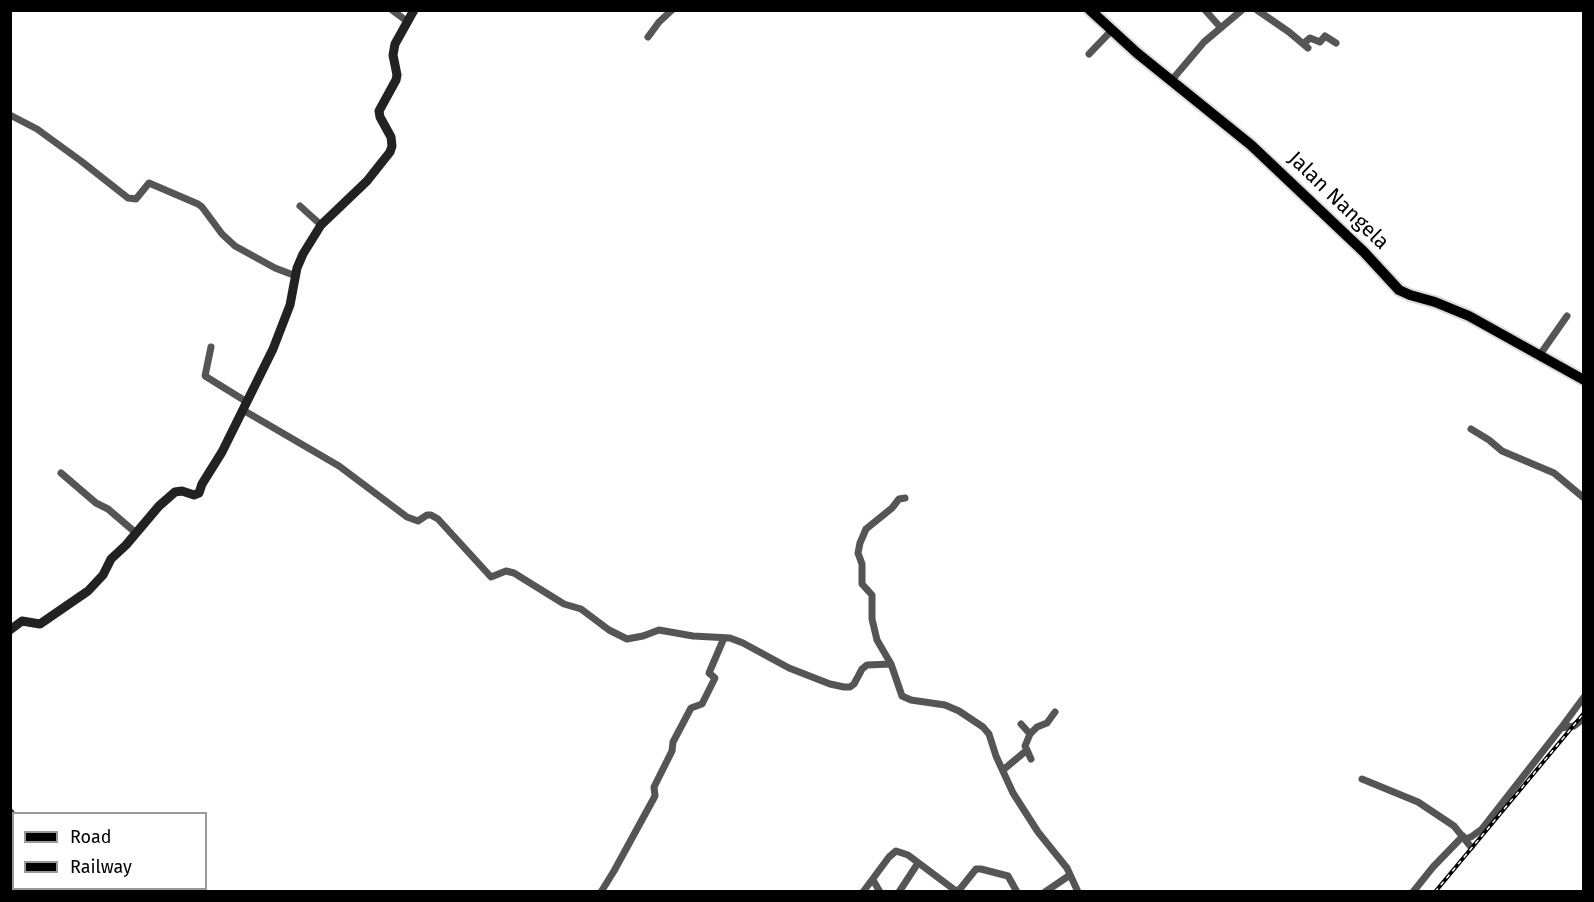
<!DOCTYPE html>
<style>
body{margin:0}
#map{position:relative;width:1594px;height:902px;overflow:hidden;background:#fff;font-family:"Fira Sans",sans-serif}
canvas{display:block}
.frame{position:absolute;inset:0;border:12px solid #000;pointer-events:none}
.legend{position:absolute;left:12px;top:812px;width:195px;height:78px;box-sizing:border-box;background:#fff;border:2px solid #999;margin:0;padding:8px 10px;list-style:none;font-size:18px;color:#000}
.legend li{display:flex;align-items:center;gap:12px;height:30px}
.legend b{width:30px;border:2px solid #999}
</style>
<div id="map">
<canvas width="1594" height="902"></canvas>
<div class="frame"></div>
<ul class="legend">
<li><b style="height:8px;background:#000"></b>Road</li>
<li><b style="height:8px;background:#000"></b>Railway</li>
</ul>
</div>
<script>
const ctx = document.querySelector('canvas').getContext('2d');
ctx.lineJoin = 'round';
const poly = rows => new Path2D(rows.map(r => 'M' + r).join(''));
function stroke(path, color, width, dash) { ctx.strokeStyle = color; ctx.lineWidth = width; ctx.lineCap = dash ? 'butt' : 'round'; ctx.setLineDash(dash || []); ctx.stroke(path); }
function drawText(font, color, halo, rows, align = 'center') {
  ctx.font = font + ' "Fira Sans",sans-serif'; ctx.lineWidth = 5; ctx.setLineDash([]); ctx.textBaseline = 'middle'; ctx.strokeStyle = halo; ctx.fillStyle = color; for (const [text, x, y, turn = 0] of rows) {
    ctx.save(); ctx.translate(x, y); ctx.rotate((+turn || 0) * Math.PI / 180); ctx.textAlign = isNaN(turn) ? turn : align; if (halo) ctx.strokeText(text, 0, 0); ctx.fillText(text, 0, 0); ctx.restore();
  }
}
const primary = poly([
 [1090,10,1137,53,1251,145,1364,252,1399,290,1410,295,1435,302,1469,316,1584,380]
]);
stroke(primary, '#dbdbdb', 14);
stroke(poly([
 [392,10,408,22],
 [1205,10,1221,28],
 [1257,10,1289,32,1308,48],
 [648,37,659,22,672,10],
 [1303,44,1310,38,1320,42,1325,36,1336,43],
 [1089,54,1112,30],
 [1171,81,1204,42,1242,10],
 [10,115,37,129,81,161,128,198,136,199,149,183,198,204,202,207,222,234,235,246,275,268,296,276],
 [300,206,321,225],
 [211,347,205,376,247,402],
 [1539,356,1567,316],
 [243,410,339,466,407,517,418,521,427,515,431,515,438,519,491,577,506,571,514,573,564,604,581,609,609,630,627,639,643,636,659,630,693,636,730,638,743,643,789,668,830,684,844,687,850,687,854,684,862,669,867,665,891,664,902,696,911,700,945,705,959,711,983,727,989,734,996,756,1013,793,1038,832,1067,868,1078,892],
 [1471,429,1489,440,1502,451,1554,473,1584,498],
 [61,473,96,503,108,509,136,533],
 [891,664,877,640,872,619,872,595,862,584,862,564,858,553,860,543,866,529,892,508,899,499,905,498],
 [1021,724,1030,734],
 [1561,728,1584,697],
 [1027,750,1025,746,1030,734,1037,727,1047,723,1055,712],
 [1003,770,1027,750,1031,759],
 [1362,779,1418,802,1454,826,1471,847],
 [1465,839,1471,837,1482,829,1561,728,1574,726,1584,718],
 [873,880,880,892],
 [601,892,614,871,655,796,654,787,672,751,673,742,691,708,702,704,715,678,709,673,724,638],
 [863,892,889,857,896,851,908,855,956,891,960,889,976,869,981,869,1008,876,1017,892],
 [899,892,918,863],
 [1045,892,1070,875],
 [1413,892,1433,867,1463,836]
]), '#555', 7);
stroke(poly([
 [10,630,22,621,40,624,88,591,103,575,111,559,126,545,159,506,175,492,182,491,194,495,199,493,202,484,222,452,273,349,290,305,297,268,303,254,321,225,367,181,390,152,392,146,391,137,380,117,379,111,396,80,397,75,393,55,395,44,414,10],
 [10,813,14,821],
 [21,892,23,888]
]), '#222', 9);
stroke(primary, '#000', 10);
const rail = poly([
 [1435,892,1584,713]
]);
stroke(rail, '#000', 4);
stroke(rail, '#fff', 1.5, [4.5]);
drawText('21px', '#000', '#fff', [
 ["Jalan Nangela",1338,201,44]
]);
</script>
